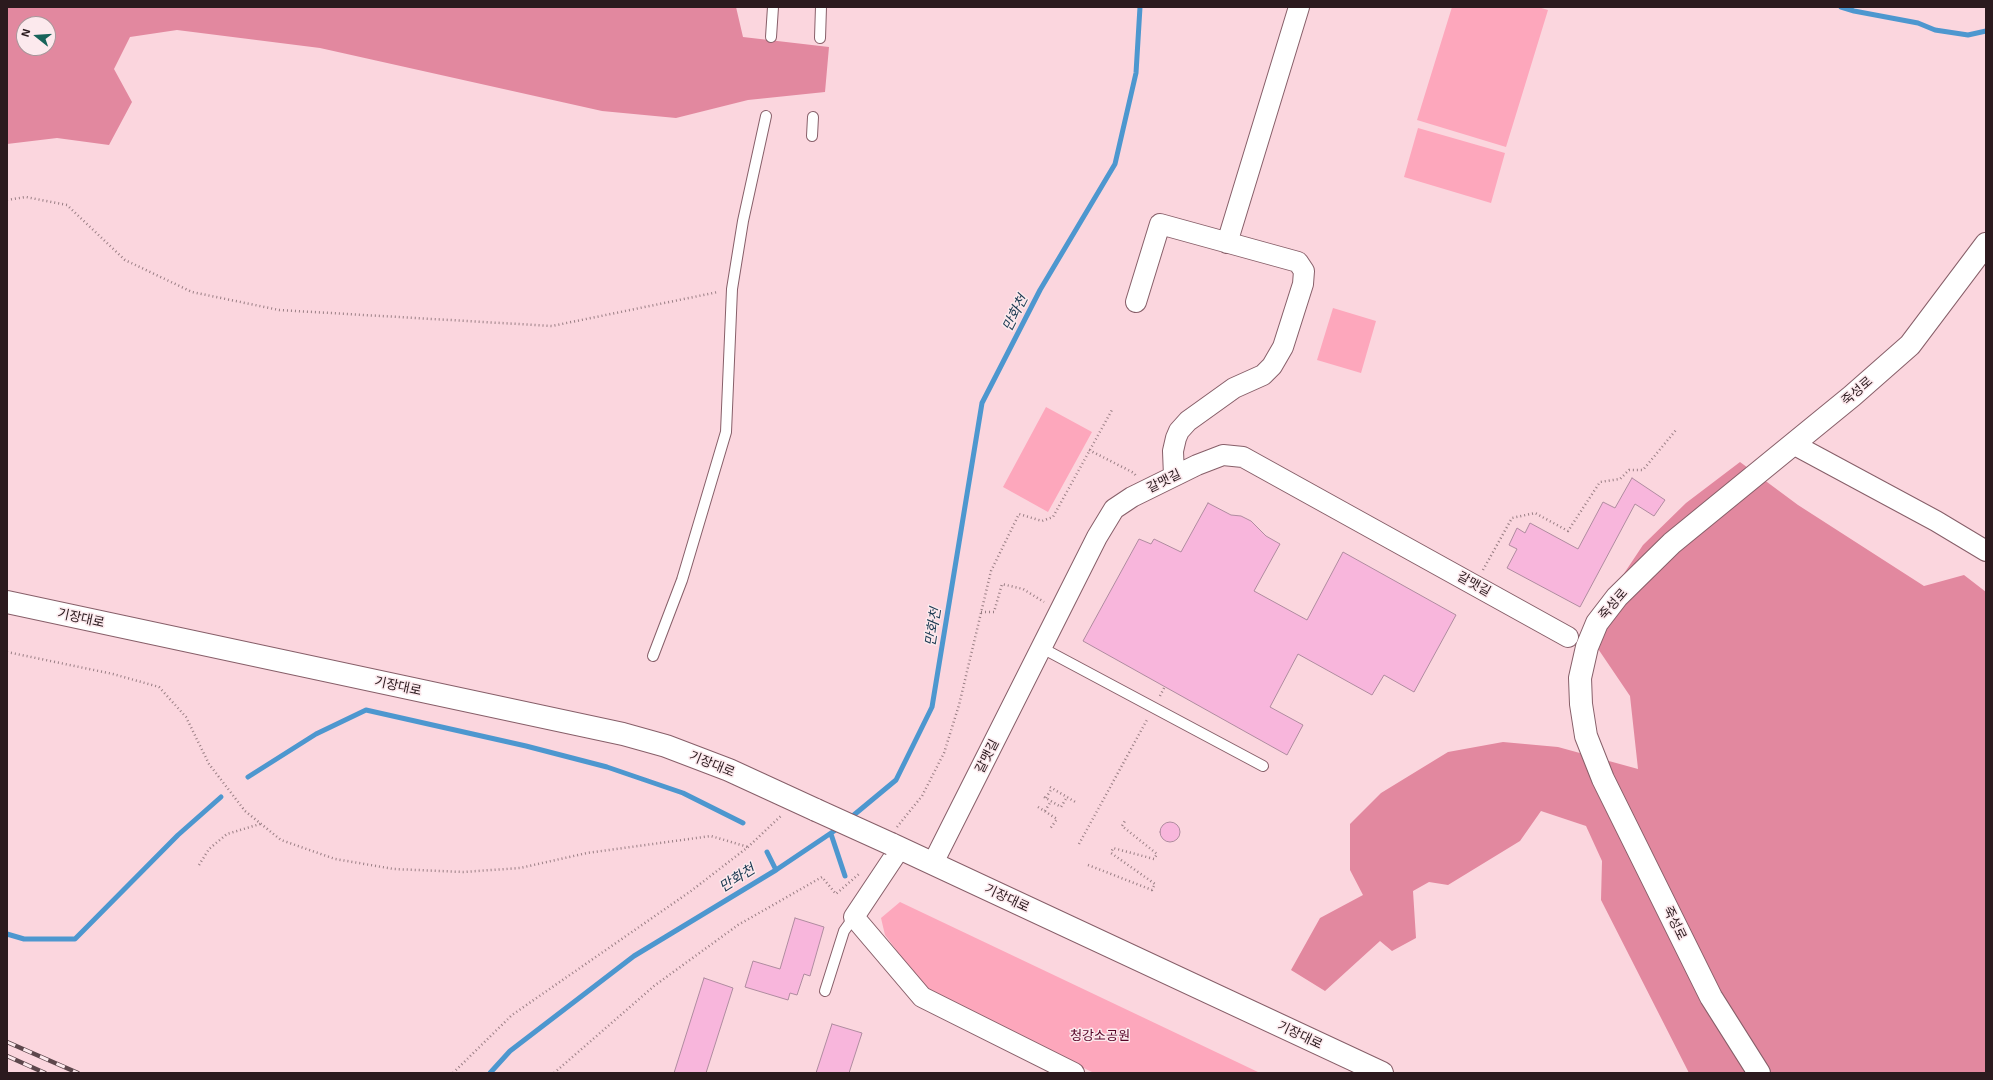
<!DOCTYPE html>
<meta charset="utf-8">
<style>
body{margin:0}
#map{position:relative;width:1993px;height:1080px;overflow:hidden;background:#fbd6de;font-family:"Exo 2",sans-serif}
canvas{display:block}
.frame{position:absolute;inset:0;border:8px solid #2b1a1e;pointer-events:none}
.north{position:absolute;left:16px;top:16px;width:40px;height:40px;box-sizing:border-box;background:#fce9ed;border:1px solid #a8969a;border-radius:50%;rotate:287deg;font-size:11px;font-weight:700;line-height:16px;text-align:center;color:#2b1a1e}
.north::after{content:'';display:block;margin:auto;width:14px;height:18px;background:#18635a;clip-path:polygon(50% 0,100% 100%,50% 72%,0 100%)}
</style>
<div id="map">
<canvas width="1993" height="1080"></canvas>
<div class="frame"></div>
<div class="north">N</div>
</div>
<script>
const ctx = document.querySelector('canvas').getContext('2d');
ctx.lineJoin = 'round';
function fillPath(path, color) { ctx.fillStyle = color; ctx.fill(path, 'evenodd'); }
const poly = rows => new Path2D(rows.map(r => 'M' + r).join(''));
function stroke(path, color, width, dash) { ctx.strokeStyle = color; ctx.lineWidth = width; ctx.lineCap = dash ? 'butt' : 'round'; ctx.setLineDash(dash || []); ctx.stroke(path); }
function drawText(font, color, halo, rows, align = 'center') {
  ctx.font = font + ' "Exo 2","Noto Sans KR",sans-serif'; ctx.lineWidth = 3; ctx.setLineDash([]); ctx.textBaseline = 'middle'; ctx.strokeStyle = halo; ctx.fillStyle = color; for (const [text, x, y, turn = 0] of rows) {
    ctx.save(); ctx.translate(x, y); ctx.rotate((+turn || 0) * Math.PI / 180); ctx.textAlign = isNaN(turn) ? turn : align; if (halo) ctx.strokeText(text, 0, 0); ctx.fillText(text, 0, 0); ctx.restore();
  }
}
fillPath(poly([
 [1452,7,1538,7,1548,10,1506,147,1417,120],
 [1418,128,1505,153,1491,203,1404,177],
 [1333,308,1376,321,1361,373,1317,360],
 [1046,407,1092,432,1048,512,1003,487],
 [900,902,1258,1072,1256,1073,1094,1073,927,991,885,935,881,918]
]), '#fda7bc');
fillPath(poly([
 [7,7,736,7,743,37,829,47,825,92,748,100,676,118,602,111,320,48,177,30,130,37,114,69,132,102,109,145,57,138,7,144],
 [24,24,48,24,48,48,24,48],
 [1740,462,1798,505,1924,586,1964,575,1986,592,1986,1073,1689,1073,1601,900,1602,861,1586,826,1541,811,1520,841,1448,885,1429,882,1413,891,1416,938,1392,951,1380,941,1325,991,1291,970,1320,918,1363,895,1350,870,1350,824,1381,793,1448,752,1503,742,1558,747,1638,769,1630,696,1588,634,1611,593,1643,545,1686,503]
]), '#e2889f');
stroke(poly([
 [1841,7,1854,11,1918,23,1935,30,1968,35,1986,31],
 [248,777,316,734,366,710,526,746,607,767,683,793,743,823],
 [849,819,896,780,932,707,982,403,1040,290,1115,164,1136,73,1140,7],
 [831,834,845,876],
 [767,852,776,870],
 [7,934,24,939,75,939,178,835,221,797],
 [490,1073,510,1051,634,956,776,870,840,827]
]), '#4d97cf', 5);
const building = poly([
 [1632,478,1665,500,1654,516,1635,504,1580,607,1507,568,1517,549,1509,545,1517,528,1525,533,1530,523,1578,549,1603,502,1615,508,1632,478],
 [1208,503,1231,515,1241,516,1251,521,1266,536,1280,544,1254,591,1307,620,1343,552,1456,615,1414,692,1384,675,1372,695,1298,654,1270,707,1303,725,1287,755,1083,641,1139,539,1151,544,1154,539,1181,552,1208,503],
 '1160 832a10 10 0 1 1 20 0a10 10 0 1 1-20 0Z',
 [795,918,824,927,810,976,804,974,797,995,790,993,788,1000,745,987,753,961,780,969,795,918],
 [704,978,733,988,706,1073,674,1073,704,978],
 [832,1024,862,1033,849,1073,816,1073,832,1024]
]);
fillPath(building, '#f8b6dc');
stroke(building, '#af8b9f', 1);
const service = poly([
 [771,37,773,7],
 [820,38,821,7],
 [812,136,813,117],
 [1042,648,1263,766],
 [653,656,682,580,726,432,732,289,743,221,766,116],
 [825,991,844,931,854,917]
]);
const minor = poly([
 [1227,243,1299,7],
 [1136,302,1160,224,1298,262,1304,271,1303,284,1283,347,1272,366,1263,375,1234,388,1188,421,1179,431,1176,438,1173,451,1174,476],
 [1793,444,1936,521,1986,551],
 [900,848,854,917,922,997,1074,1073],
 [933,863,1097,537,1114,509,1132,497,1197,465,1223,455,1243,457,1568,637]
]);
const secondary = poly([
 [7,602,623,734,666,746,729,770,816,810],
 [891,844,1382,1073],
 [1759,1073,1711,997,1603,779,1586,736,1581,704,1580,678,1587,647,1597,623,1617,597,1672,543,1852,396,1910,345,1986,244]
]);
stroke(service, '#875f69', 12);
stroke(minor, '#875f69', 22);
stroke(secondary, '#875f69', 24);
stroke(poly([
 [7,200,26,197,67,205,125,260,192,292,279,310,552,326,718,292],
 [1089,450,1134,473,1136,476],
 [1483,570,1512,518,1535,513,1568,531,1600,482,1620,479,1629,470,1643,470,1676,430],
 [981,612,994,612,1002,584,1023,589,1044,602],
 [7,652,113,674,159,687,186,717,209,764,245,811,281,840,335,859,394,869,463,872,520,868,587,853,711,836,748,847],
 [1160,696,1165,686],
 [1050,787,1077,803],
 [1044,797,1061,807,1067,797],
 [1046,798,1052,788],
 [1038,807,1057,819,1050,829],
 [1045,811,1051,801],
 [897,827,922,796,944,753,959,705,991,571,1019,514,1042,521,1053,517,1113,408],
 [1079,844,1148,718],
 [199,865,209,849,227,834,260,824],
 [1088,865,1152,890,1155,884,1111,853,1113,848,1154,859,1157,854,1122,826,1126,819],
 [453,1073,512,1015,691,891,748,847,782,815],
 [554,1073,654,986,738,925,822,877,836,894,859,874]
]), '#997e84', 2.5, [1, 3]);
stroke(service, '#fff', 10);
stroke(minor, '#fff', 20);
stroke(secondary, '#fff', 22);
const rail = poly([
 [7,1042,78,1073],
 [7,1056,45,1073]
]);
stroke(rail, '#5d474c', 4.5);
stroke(rail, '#fce9ed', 3, [9]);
const secondaryBridge = poly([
 [816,810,891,844]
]);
stroke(secondaryBridge, '#875f69', 24, []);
stroke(secondaryBridge, '#fff', 22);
drawText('13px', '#2b1a1e', '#fce9ed', [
 ["죽성로",1857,391,-41],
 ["갈맷길",1164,481,-26],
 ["갈맷길",1474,584,29],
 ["죽성로",1613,604,-49],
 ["기장대로",81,618,12],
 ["기장대로",398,686,12],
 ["갈맷길",987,756,-63],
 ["기장대로",712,764,22],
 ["기장대로",1007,898,25],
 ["죽성로",1675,923,64],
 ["기장대로",1300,1035,25]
]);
drawText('13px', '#560427', '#fce9ed', [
 ["청강소공원",1100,1036]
]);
drawText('italic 14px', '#193850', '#fce9ed', [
 ["만화천",1015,313,-63],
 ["만화천",933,627,-81],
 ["만화천",737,878,-32]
]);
</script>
